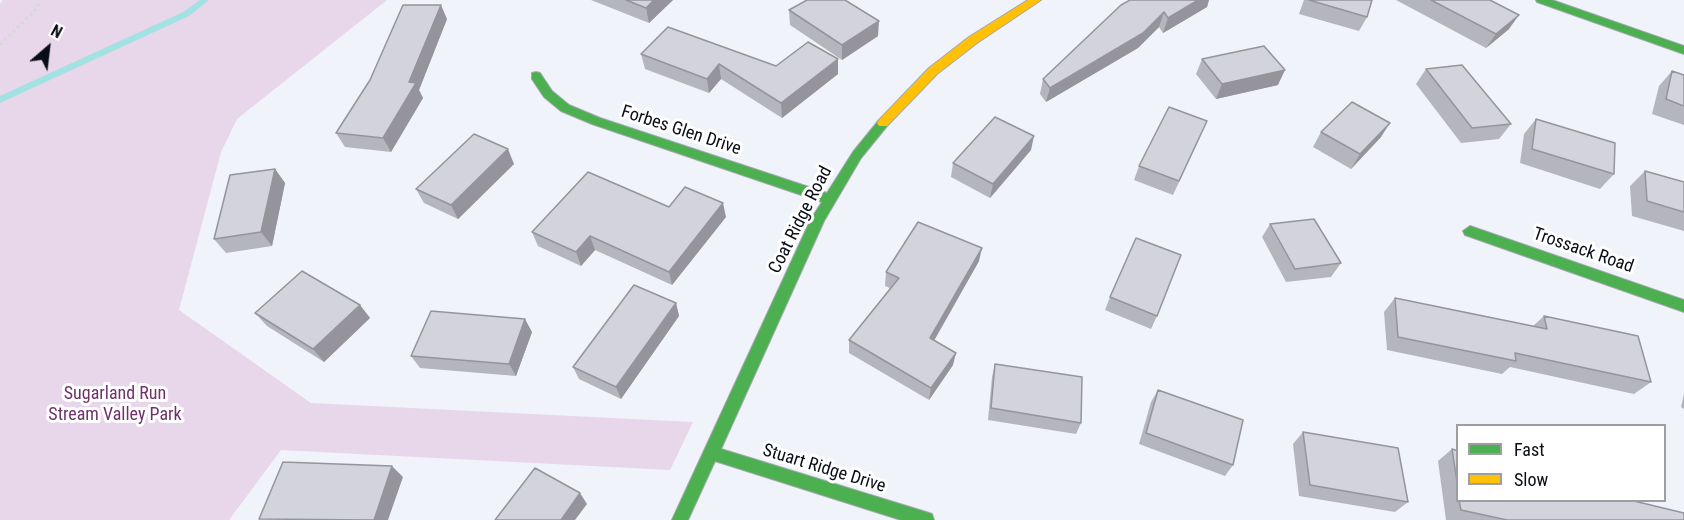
<!DOCTYPE html>
<style>
body{margin:0}
#map{position:relative;width:1684px;height:520px;overflow:hidden;background:#f0f3fa;font-family:"Roboto Condensed",sans-serif}
canvas{display:block}
.legend{position:absolute;left:1456px;top:424px;width:210px;height:78px;box-sizing:border-box;background:#fff;border:2px solid #9d9ea2;margin:0;padding:8px 10px;list-style:none;font-size:18px;color:#090d17}
.legend li{display:flex;align-items:center;gap:12px;height:30px}
.legend b{width:30px;border:2px solid #9d9ea2}
.north{position:absolute;left:18px;top:18px;width:60px;height:60px;-webkit-text-stroke:4px #fff;paint-order:stroke;rotate:28deg;font-size:16px;font-weight:700;line-height:24px;text-align:center;color:#090d17}
.north::after{content:'';display:block;margin:auto;width:21px;height:27px;background:#090d17;clip-path:polygon(50% 0,100% 100%,50% 72%,0 100%)}
</style>
<div id="map">
<canvas width="1684" height="520"></canvas>
<ul class="legend">
<li><b style="height:8px;background:#4caf50"></b>Fast</li>
<li><b style="height:8px;background:#ffc107"></b>Slow</li>
</ul>
<div class="north">N</div>
</div>
<script>
const ctx = document.querySelector('canvas').getContext('2d');
ctx.lineJoin = 'round';
function fillPath(path, color) { ctx.fillStyle = color; ctx.fill(path, 'evenodd'); }
const poly = rows => new Path2D(rows.map(r => 'M' + r).join(''));
function stroke(path, color, width, dash) { ctx.strokeStyle = color; ctx.lineWidth = width; ctx.lineCap = dash ? 'butt' : 'round'; ctx.setLineDash(dash || []); ctx.stroke(path); }
function drawText(font, color, halo, rows, align = 'center') {
  ctx.font = font + ' "Roboto Condensed",sans-serif'; ctx.lineWidth = 6; ctx.setLineDash([]); ctx.textBaseline = 'middle'; ctx.strokeStyle = halo; ctx.fillStyle = color; for (const [text, x, y, turn = 0] of rows) {
    ctx.save(); ctx.translate(x, y); ctx.rotate((+turn || 0) * Math.PI / 180); ctx.textAlign = isNaN(turn) ? turn : align; if (halo) ctx.strokeText(text, 0, 0); ctx.fillText(text, 0, 0); ctx.restore();
  }
}
fillPath(poly([
 [3,0,387,0,237,119,221,152,179,310,311,403,693,422,670,470,281,450,229,520,0,520,0,4]
]), '#e8d6ea');
fillPath(poly([
 [200,0,209,0,189,16,0,103,0,96,183,12,200,0]
]), '#a2e2e3');
const fast = poly([
 [1536,0,1552,0,1684,46,1684,54,1537,2,1536,0],
 [536,72,540,73,552,91,569,105,600,118,827,193,853,152,879,120,887,120,889,123,887,126,861,158,824,221,721,449,926,512,932,514,934,520,901,520,715,461,688,520,672,520,811,219,822,202,592,124,561,111,544,97,532,79,532,73,536,72],
 [1470,226,1684,300,1684,312,1465,235,1463,231,1470,226]
]);
const slow = poly([
 [1028,0,1041,0,977,43,937,74,887,126,879,126,877,123,879,120,929,68,969,37,1028,0]
]);
stroke(fast, '#a5a9b1', 2);
stroke(slow, '#a5a9b1', 2);
stroke(poly([
 [0,45,37,8,40,0]
]), '#d6d8da', 3, [3, 3]);
fillPath(fast, '#4caf50');
fillPath(slow, '#ffc107');
fillPath(poly([
 [591,0,673,0,649,23],
 [1130,0,1209,0,1207,7,1163,33,1159,27,1138,48,1046,102,1040,94,1043,79],
 [1304,0,1372,0,1367,17,1359,31,1299,14],
 [1396,0,1490,0,1509,29,1486,48],
 [789,10,878,36,842,60,790,25],
 [447,19,419,90,423,98,391,152,345,147,336,133],
 [641,54,776,66,838,74,782,118,721,79,709,93,645,69],
 [1202,59,1278,85,1216,99,1196,74],
 [1426,69,1511,124,1499,139,1461,143,1416,84],
 [1672,71,1684,75,1684,125,1652,114,1659,86],
 [1536,119,1614,174,1600,189,1520,163,1524,134],
 [1321,132,1381,137,1351,169,1313,147],
 [1201,135,1173,195,1134,180,1139,166],
 [1031,150,990,198,951,177,953,163],
 [514,164,458,219,424,203,416,189],
 [275,169,285,183,272,246,226,253,214,239],
 [1645,171,1684,182,1684,231,1632,216,1630,186],
 [669,207,726,217,672,285,595,250,581,266,538,246,532,232],
 [1270,224,1341,263,1331,277,1286,282,1262,237],
 [979,261,934,341,953,365,929,400,849,353,849,340,890,288,885,286,886,272],
 [1110,297,1157,316,1151,329,1105,310],
 [1395,298,1533,326,1544,316,1651,382,1634,394,1510,367,1502,374,1387,350,1384,312],
 [676,303,679,316,621,399,579,379,573,367],
 [360,305,370,318,324,362,267,326,255,313],
 [532,332,516,376,420,368,411,356],
 [995,364,1081,423,1076,434,988,420,992,377],
 [1158,390,1233,465,1225,476,1139,444,1151,402],
 [1684,394,1684,409,1681,407],
 [1303,432,1408,502,1395,512,1299,496,1293,444],
 [1452,449,1458,451,1458,501,1634,501,1684,520,1446,520,1438,461]
]), '#b5b5bd');
fillPath(poly([
 [654,0,673,0,649,23,646,8],
 [1198,0,1209,0,1207,7,1163,33,1168,18],
 [441,5,447,19,419,90,423,98,391,152,383,138],
 [1164,12,1159,27,1138,48,1046,102,1050,88],
 [1519,15,1509,29,1486,48,1496,34],
 [879,21,878,36,842,60,842,45],
 [838,59,838,74,782,118,781,103],
 [719,64,721,79,709,93,707,79],
 [1285,70,1278,85,1216,99,1222,84],
 [1390,123,1381,137,1351,169,1360,154],
 [1034,136,1031,150,990,198,993,184],
 [508,149,514,164,458,219,451,205],
 [275,169,285,183,272,246,261,232],
 [723,203,726,217,672,285,669,272],
 [590,236,595,250,581,266,576,252],
 [982,248,979,261,928,351,930,338],
 [676,303,679,316,621,399,616,387],
 [360,305,370,318,324,362,313,349],
 [525,319,532,332,516,376,509,364],
 [956,353,953,365,929,400,931,388],
 [392,466,403,477,388,520,374,520],
 [580,493,587,504,575,520,561,520]
]), '#94949a');
const building = poly([
 [626,0,654,0,646,8,626,0],
 [807,0,845,0,879,21,842,45,789,10,807,0],
 [1130,0,1198,0,1168,18,1164,12,1143,33,1050,88,1043,79,1121,5,1130,0],
 [1309,0,1372,0,1367,17,1309,0],
 [1431,0,1490,0,1519,15,1496,34,1431,0],
 [403,5,441,5,409,82,416,83,383,138,336,133,370,80,403,5],
 [668,27,776,66,808,42,838,59,781,103,719,64,707,79,641,54,668,27],
 [1264,46,1285,70,1222,84,1202,59,1264,46],
 [1462,65,1511,124,1472,128,1426,69,1462,65],
 [1672,71,1684,75,1684,106,1666,99,1672,71],
 [1352,102,1390,123,1360,154,1321,132,1352,102],
 [1169,107,1207,121,1179,181,1139,166,1169,107],
 [995,117,1034,136,993,184,953,163,995,117],
 [1536,119,1615,143,1614,174,1532,149,1536,119],
 [474,134,508,149,451,205,416,189,474,134],
 [275,169,261,232,214,239,230,175,275,169],
 [1645,171,1684,182,1684,212,1647,201,1645,171],
 [588,172,669,207,685,187,723,203,669,272,590,236,576,252,532,232,588,172],
 [1314,219,1341,263,1295,269,1270,224,1314,219],
 [918,222,982,248,930,338,956,353,931,388,849,340,899,278,886,272,918,222],
 [1136,238,1181,255,1157,316,1110,297,1136,238],
 [302,271,360,305,313,349,255,313,302,271],
 [634,285,676,303,616,387,573,367,634,285],
 [1395,298,1547,329,1544,316,1638,336,1651,382,1515,353,1516,361,1398,337,1395,298],
 [431,311,525,319,509,364,411,356,431,311],
 [995,364,1082,377,1081,423,991,408,995,364],
 [1158,390,1243,420,1233,465,1146,433,1158,390],
 [1303,432,1398,448,1408,502,1310,485,1303,432],
 [1452,449,1458,451,1458,488,1452,449],
 [283,462,392,466,374,520,259,519,283,462],
 [535,468,580,493,561,520,495,520,535,468],
 [1459,501,1634,501,1684,513,1684,520,1507,520,1461,510,1459,501]
]);
fillPath(building, '#d3d3dc');
stroke(building, '#94949a', 1.5);
drawText('18px', '#090d17', '#fff', [
 ["Forbes Glen Drive",681,131,18],
 ["Coat Ridge Road",801,220,-63],
 ["Trossack Road",1583,251,19],
 ["Stuart Ridge Drive",824,469,17]
]);
drawText('18px', '#6f316a', '#fff', [
 ["Sugarland Run",115,394],
 ["Stream Valley Park",115,415]
]);
</script>
